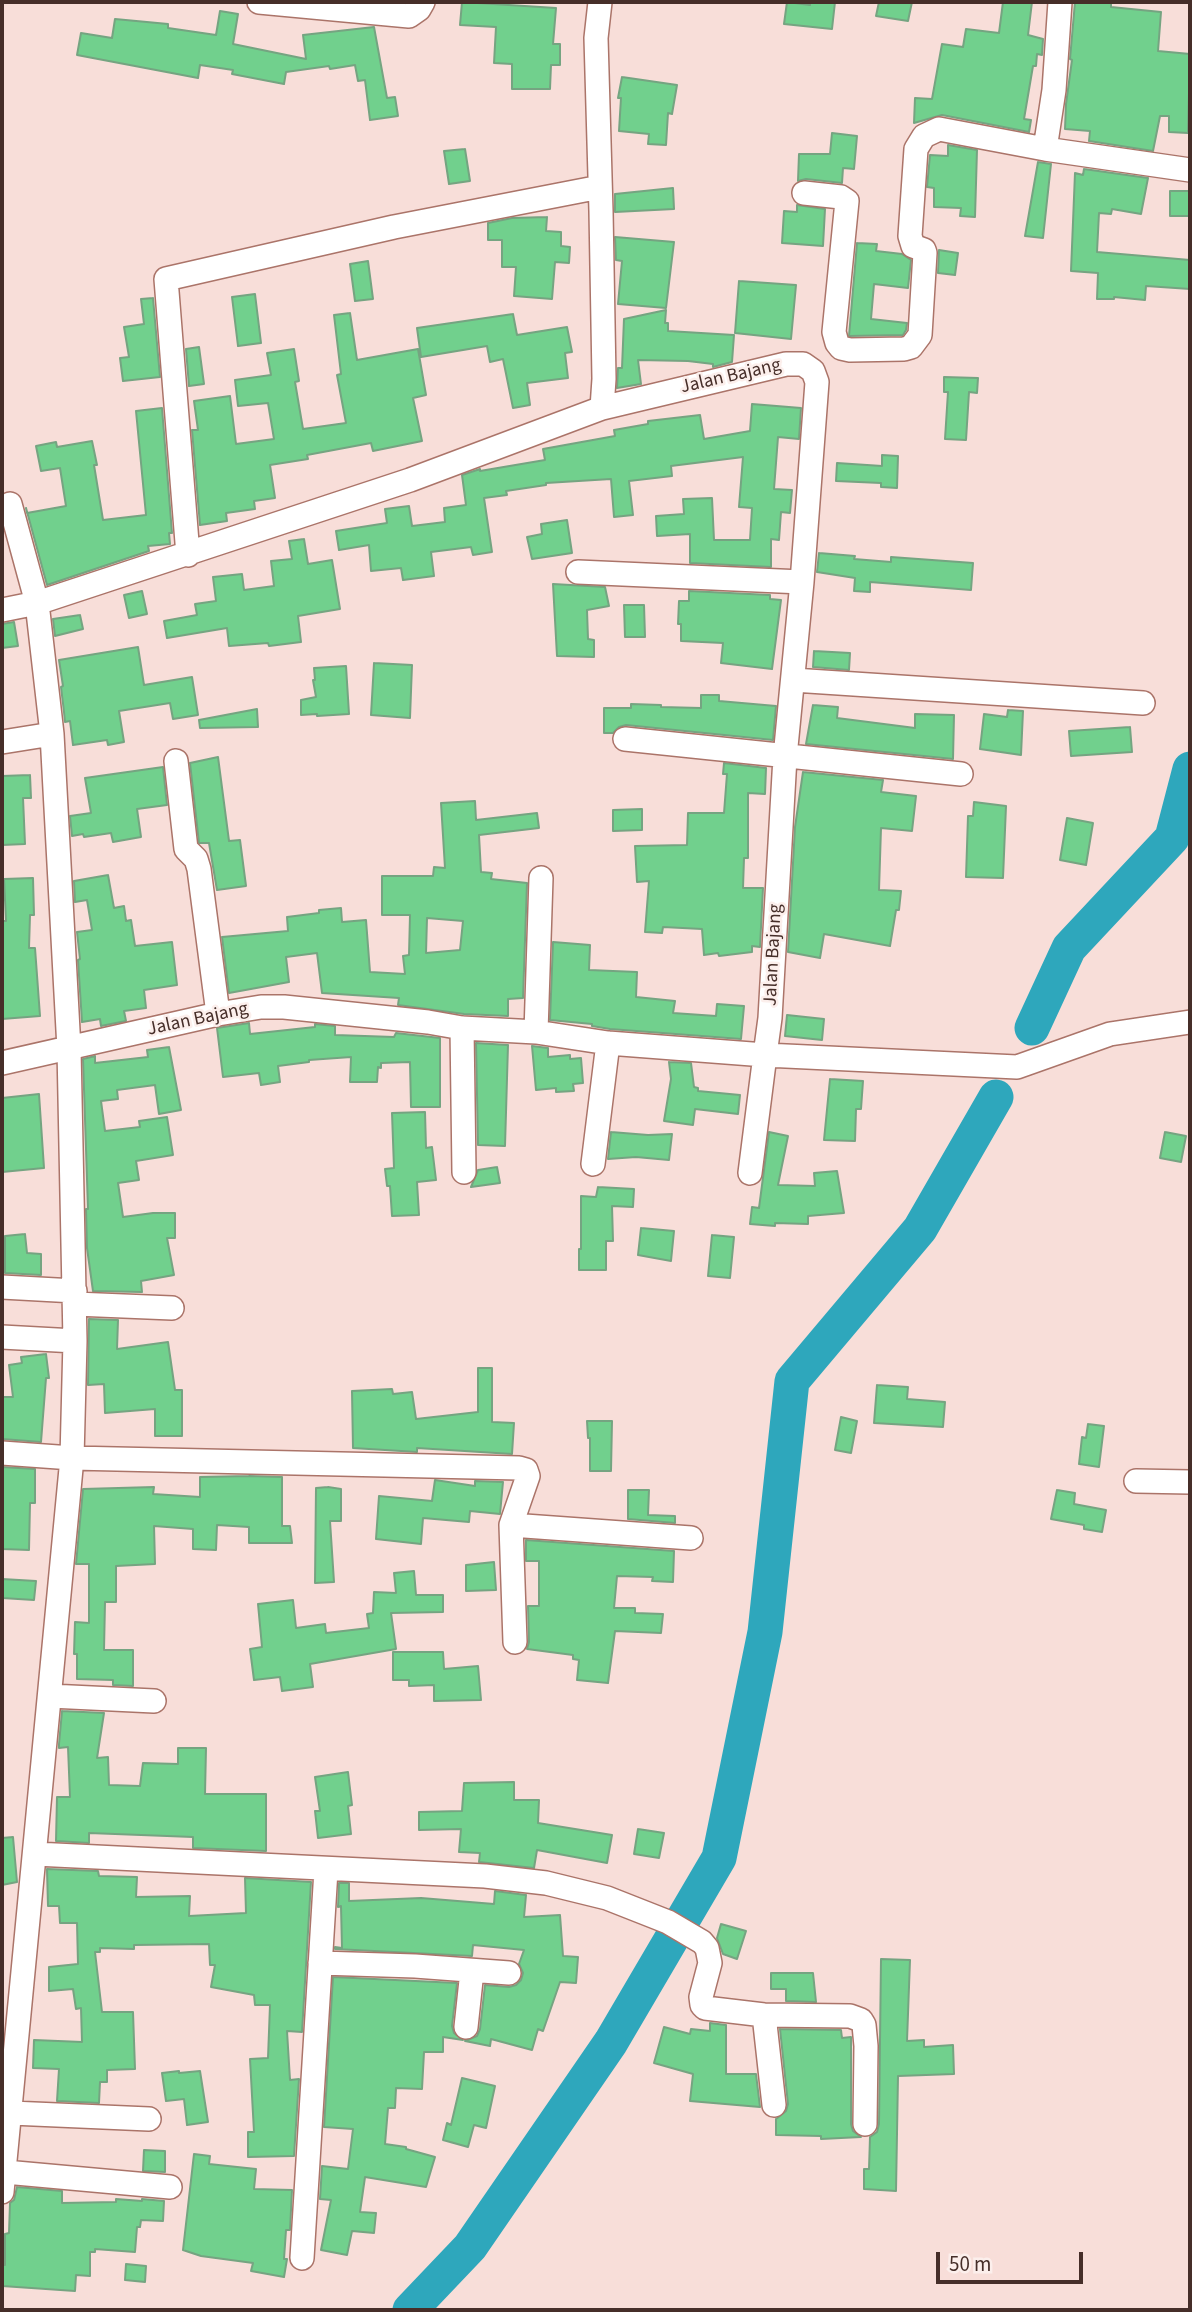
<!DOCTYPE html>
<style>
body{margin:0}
#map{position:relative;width:1192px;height:2312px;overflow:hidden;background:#f8ded9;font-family:"Source Sans 3",sans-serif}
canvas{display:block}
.frame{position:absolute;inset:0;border:4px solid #462e29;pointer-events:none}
.scale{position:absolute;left:936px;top:2252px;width:147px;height:32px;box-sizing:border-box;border:4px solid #462e29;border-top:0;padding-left:9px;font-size:21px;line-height:24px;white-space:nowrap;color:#462e29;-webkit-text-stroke:5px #fcefec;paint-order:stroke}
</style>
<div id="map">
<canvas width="1192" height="2312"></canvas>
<div class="frame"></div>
<div class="scale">50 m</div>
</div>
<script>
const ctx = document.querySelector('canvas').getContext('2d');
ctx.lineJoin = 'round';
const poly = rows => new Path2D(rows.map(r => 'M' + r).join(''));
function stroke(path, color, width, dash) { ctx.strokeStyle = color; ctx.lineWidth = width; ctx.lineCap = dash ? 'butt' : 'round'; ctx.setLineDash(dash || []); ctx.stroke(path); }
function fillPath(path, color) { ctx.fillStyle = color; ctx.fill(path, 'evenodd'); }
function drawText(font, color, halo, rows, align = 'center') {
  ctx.font = font + ' "Source Sans 3",sans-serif'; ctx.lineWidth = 5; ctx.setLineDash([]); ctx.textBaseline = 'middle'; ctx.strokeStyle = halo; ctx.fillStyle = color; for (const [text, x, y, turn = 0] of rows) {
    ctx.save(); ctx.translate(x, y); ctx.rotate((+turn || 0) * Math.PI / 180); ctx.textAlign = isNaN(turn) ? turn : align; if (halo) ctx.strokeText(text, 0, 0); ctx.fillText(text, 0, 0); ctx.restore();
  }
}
stroke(poly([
 [1032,1028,1069,948,1172,838,1190,769],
 [410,2310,470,2247,611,2042,719,1858,765,1632,792,1381,920,1229,996,1097]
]), '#2ea7bc', 35);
const building = poly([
 [462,2,556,8,553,44,560,44,560,65,551,65,550,89,512,89,512,64,494,63,496,27,460,25,462,2],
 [787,2,810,5,810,2,835,2,832,29,784,24,787,2],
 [879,2,912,2,908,21,876,16,879,2],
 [1003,2,1032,2,1028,35,1043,39,1042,55,1037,54,1036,66,1033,66,1024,119,1031,120,1029,132,942,115,914,123,915,98,932,99,942,44,963,47,966,29,999,33,1003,2],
 [1075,2,1111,2,1111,7,1161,12,1158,51,1190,54,1188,133,1169,132,1169,116,1160,116,1153,151,1089,141,1090,131,1065,129,1066,104,1072,60,1070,59,1075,2],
 [220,11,238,14,233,44,306,59,303,35,374,27,387,98,395,97,398,116,370,120,365,80,358,81,355,65,330,69,329,66,286,72,284,84,232,74,233,70,200,65,198,78,77,55,81,33,112,38,115,19,168,24,168,28,216,35,220,11],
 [622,77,677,85,672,114,668,113,666,145,648,144,649,134,619,131,621,98,618,98,622,77],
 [832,133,857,136,854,169,843,168,842,183,806,179,798,181,799,154,830,154,832,133],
 [948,145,977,150,975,217,960,216,961,208,934,207,934,188,927,187,930,155,948,156,948,145],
 [465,149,470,181,449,184,444,151,465,149],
 [1038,162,1051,164,1043,238,1025,236,1038,162],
 [1084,169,1148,178,1141,214,1112,209,1111,214,1099,213,1097,252,1190,260,1190,289,1146,286,1145,300,1114,297,1114,299,1097,299,1098,273,1071,271,1075,173,1083,175,1084,169],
 [673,188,674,209,615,212,615,194,673,188],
 [1170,191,1190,191,1190,216,1170,216,1170,191],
 [797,205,825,209,823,246,782,243,784,211,797,212,797,205],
 [547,217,546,231,561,232,561,246,570,247,569,263,555,262,552,299,514,296,516,267,502,267,502,240,488,240,488,223,512,218,547,217],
 [615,237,674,242,666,308,618,304,622,261,616,260,615,237],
 [857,243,877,244,876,251,902,254,911,260,908,288,874,284,871,319,907,323,906,330,903,335,849,336,857,243],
 [939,250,958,253,955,275,938,273,939,250],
 [368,261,373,299,355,301,350,264,368,261],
 [739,281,796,285,791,339,735,333,739,281],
 [255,294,261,343,238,346,232,297,255,294],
 [153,298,160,377,123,381,120,358,129,357,124,327,144,324,141,299,153,298],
 [666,310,665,323,668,323,668,331,734,335,732,362,713,367,713,364,688,361,638,360,641,384,617,388,618,368,622,368,624,319,666,310],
 [350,313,357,360,418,349,426,395,413,398,422,441,373,451,371,443,307,455,308,459,270,465,275,498,254,501,255,509,226,513,227,521,200,525,192,430,198,430,194,401,230,396,236,444,274,439,268,403,238,406,235,380,271,375,267,353,294,349,299,381,295,382,303,429,346,423,337,375,341,374,334,315,350,313],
 [513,314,517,335,567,327,572,352,565,353,568,378,527,383,530,405,513,408,503,359,490,362,487,346,421,357,417,328,513,314],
 [199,347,204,384,189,386,186,349,199,347],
 [944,377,978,378,977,393,969,392,966,440,945,439,948,392,944,392,944,377],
 [752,404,801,408,799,439,778,437,774,489,792,490,790,513,781,512,779,540,771,539,771,567,690,563,690,534,657,536,656,516,684,514,683,499,712,498,714,540,750,540,752,508,739,507,743,457,671,466,672,476,629,481,633,515,614,517,611,479,546,483,546,485,506,491,507,495,484,498,492,552,473,555,471,547,431,552,434,576,403,580,401,568,371,571,369,545,339,550,336,531,387,523,385,509,409,506,412,526,445,522,444,508,466,505,462,475,480,469,480,471,545,460,543,449,615,436,614,430,648,424,648,421,700,415,704,439,750,431,752,404],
 [162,408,172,533,169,533,170,544,148,546,149,551,47,585,26,508,27,513,66,506,60,468,41,471,36,446,56,442,57,447,92,441,97,465,94,465,103,520,146,515,136,411,162,408],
 [882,455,898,456,897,488,881,487,881,483,836,481,837,463,882,466,882,455],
 [567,520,572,553,532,559,527,537,542,534,541,524,567,520],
 [304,539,308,564,332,560,340,609,298,616,301,642,269,646,268,643,229,646,227,628,167,638,164,621,197,615,195,604,216,601,213,577,242,574,244,590,274,586,271,561,292,559,289,541,304,539],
 [819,553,855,556,854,559,891,562,891,557,973,563,971,590,870,582,870,592,854,591,855,578,817,572,819,553],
 [553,584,605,587,609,606,587,610,588,639,594,640,594,657,557,656,553,584],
 [142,591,147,614,129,618,124,595,142,591],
 [689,591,770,595,770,599,781,600,772,669,721,663,723,643,681,641,681,624,678,624,679,601,689,601,689,591],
 [624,605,644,605,645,637,625,637,624,605],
 [80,615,83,629,55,636,53,619,80,615],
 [14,622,18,646,2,648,2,624,14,622],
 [138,647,144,685,192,677,198,715,173,719,170,703,119,711,124,742,108,745,107,740,73,745,70,721,65,722,64,712,61,687,63,686,59,660,138,647],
 [814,651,850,653,849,670,813,667,814,651],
 [374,663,412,665,410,718,371,715,374,663],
 [346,666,349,714,317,716,317,714,301,715,301,700,316,697,313,680,315,680,314,668,346,666],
 [701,695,719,695,719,701,776,706,773,740,626,725,619,727,613,733,604,733,604,708,631,708,631,704,661,705,661,707,701,708,701,695],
 [813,705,838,707,837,718,915,728,915,714,954,715,953,759,806,744,813,705],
 [257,709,258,727,200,728,199,720,257,709],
 [1008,710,1023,711,1021,755,980,749,984,714,1007,717,1008,710],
 [1130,727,1132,752,1071,756,1069,731,1130,727],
 [218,757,229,841,240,840,246,886,217,890,209,843,199,843,190,763,218,757],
 [724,763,766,768,765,794,748,793,748,858,744,858,743,888,763,888,760,947,752,946,752,952,719,956,718,953,704,955,702,929,663,927,662,933,645,932,649,881,637,882,635,846,687,845,688,813,724,813,727,774,723,774,724,763],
 [163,767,167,805,137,809,141,837,113,842,111,833,84,837,83,834,72,836,70,816,91,813,85,778,163,767],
 [803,772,883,780,881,792,916,796,912,831,881,828,879,890,901,891,899,910,896,910,890,946,824,934,820,958,788,952,795,827,803,772],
 [30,775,31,798,23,798,25,844,2,845,2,776,30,775],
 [475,801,476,820,537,813,539,828,479,835,481,872,492,873,491,879,527,883,523,998,508,999,508,1016,464,1014,398,1005,399,998,322,993,317,953,286,957,289,982,229,993,222,937,288,931,287,917,319,913,319,910,341,908,342,922,366,920,370,972,405,974,403,956,409,955,410,915,382,915,382,876,433,876,434,867,445,868,441,803,475,801],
 [427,918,463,921,460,950,426,953,427,918],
 [974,802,1006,806,1003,878,966,877,968,816,973,816,974,802],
 [642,809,642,830,613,831,613,810,642,809],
 [1067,818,1093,823,1086,865,1060,860,1067,818],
 [108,875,114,908,124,906,126,921,131,920,135,946,172,942,177,985,144,990,146,1008,124,1011,126,1021,101,1026,100,1019,82,1022,78,960,80,959,77,932,92,930,87,900,75,902,74,881,108,875],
 [33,878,34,915,30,915,29,948,35,948,40,1016,2,1019,2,921,6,921,4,879,33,878],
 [553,942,590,945,589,970,637,972,636,997,675,1001,673,1013,716,1016,717,1004,744,1006,741,1039,610,1029,592,1026,592,1024,550,1020,553,942],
 [787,1015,824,1019,822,1040,785,1036,787,1015],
 [249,1023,250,1034,315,1027,315,1024,335,1026,335,1035,394,1037,396,1033,440,1038,440,1107,411,1107,410,1062,381,1063,381,1068,378,1067,377,1082,350,1082,351,1057,309,1060,309,1062,278,1066,280,1082,261,1085,259,1073,223,1077,217,1028,249,1023],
 [476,1043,508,1045,505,1146,478,1145,476,1043],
 [532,1046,548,1048,548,1057,570,1055,570,1059,581,1058,583,1083,573,1084,574,1091,556,1092,556,1088,536,1090,532,1046],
 [169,1047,181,1110,159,1114,155,1085,117,1090,118,1099,101,1101,105,1131,140,1127,139,1121,167,1117,173,1155,136,1161,139,1180,118,1183,123,1217,153,1213,175,1213,175,1238,167,1238,174,1275,141,1281,142,1292,93,1291,87,1248,86,1209,88,1209,83,1059,95,1056,95,1063,148,1057,147,1050,169,1047],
 [669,1062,691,1063,694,1087,698,1088,698,1091,740,1095,738,1114,695,1109,693,1125,664,1121,671,1079,669,1062],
 [830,1079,863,1081,861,1109,856,1109,855,1141,824,1140,830,1079],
 [39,1094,44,1168,2,1172,2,1098,39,1094],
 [425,1112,426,1148,432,1147,436,1180,417,1182,419,1215,392,1216,390,1186,387,1186,385,1169,394,1168,392,1113,425,1112],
 [611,1132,648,1135,672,1134,669,1160,636,1157,608,1159,611,1132],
 [769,1132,788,1136,778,1185,815,1186,814,1173,837,1171,844,1213,808,1216,808,1224,775,1223,775,1226,750,1224,752,1207,759,1208,769,1132],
 [1165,1132,1186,1136,1181,1162,1160,1158,1165,1132],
 [497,1167,500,1183,471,1187,478,1170,497,1167],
 [598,1187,634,1189,633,1207,612,1206,613,1241,606,1241,606,1270,579,1270,579,1249,581,1249,581,1196,596,1197,598,1187],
 [641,1228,674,1231,671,1261,638,1255,641,1228],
 [25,1234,27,1253,41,1254,41,1275,5,1273,5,1236,25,1234],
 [712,1235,734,1237,730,1278,708,1276,712,1235],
 [89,1319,118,1320,117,1349,168,1342,175,1390,182,1390,182,1436,155,1436,155,1409,105,1413,104,1384,88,1385,89,1319],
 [46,1354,49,1378,46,1378,41,1442,2,1439,2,1397,13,1397,9,1365,22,1363,21,1357,46,1354],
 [478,1368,492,1368,492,1422,514,1423,512,1454,417,1448,417,1452,353,1448,352,1391,392,1389,393,1394,412,1392,416,1419,478,1412,478,1368],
 [877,1385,908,1387,907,1399,945,1402,943,1427,874,1423,877,1385],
 [841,1417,857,1421,851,1453,835,1450,841,1417],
 [587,1421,612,1421,611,1471,590,1471,590,1438,588,1438,587,1421],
 [1088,1424,1104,1426,1099,1467,1079,1464,1082,1437,1086,1438,1088,1424],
 [2,1467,35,1469,35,1503,30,1503,29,1550,2,1549,2,1467],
 [249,1476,282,1477,282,1526,290,1526,292,1543,249,1543,249,1527,217,1525,216,1550,193,1549,193,1529,154,1526,155,1564,116,1566,116,1602,105,1602,104,1650,133,1650,133,1686,113,1685,113,1680,77,1679,77,1654,74,1654,75,1622,89,1623,89,1564,76,1564,83,1489,154,1487,153,1494,200,1497,200,1477,249,1476],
 [435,1480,475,1486,475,1481,503,1482,500,1514,470,1511,469,1522,423,1518,421,1544,376,1539,379,1496,432,1501,435,1480],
 [328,1487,341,1489,341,1521,330,1521,334,1582,315,1583,316,1488,328,1487],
 [628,1490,649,1490,648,1515,675,1516,675,1523,628,1519,628,1490],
 [1057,1490,1075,1493,1074,1504,1106,1510,1102,1532,1084,1529,1084,1525,1051,1519,1057,1490],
 [526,1540,674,1551,673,1582,652,1581,653,1577,617,1576,614,1608,635,1608,635,1613,663,1614,661,1633,615,1631,608,1683,577,1680,579,1660,573,1659,573,1655,527,1649,529,1642,528,1606,539,1606,539,1561,526,1561,526,1540],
 [494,1562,496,1590,466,1591,466,1565,494,1562],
 [414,1571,416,1595,443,1595,443,1612,391,1613,396,1649,310,1664,313,1687,282,1691,280,1677,254,1680,250,1649,262,1647,258,1604,293,1600,296,1628,325,1624,326,1633,369,1628,367,1614,373,1613,374,1592,396,1593,394,1573,414,1571],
 [2,1579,36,1581,34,1600,2,1598,2,1579],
 [393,1652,443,1652,444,1669,478,1666,481,1700,434,1701,434,1685,409,1686,409,1680,393,1680,393,1652],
 [62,1711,104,1713,97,1758,108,1757,109,1785,140,1786,143,1763,178,1764,178,1748,206,1748,205,1794,266,1794,266,1851,193,1848,193,1837,89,1833,89,1843,56,1841,57,1797,70,1797,68,1747,59,1748,59,1744,62,1711],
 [348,1772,352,1805,348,1806,351,1834,318,1838,315,1811,320,1811,315,1777,348,1772],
 [514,1782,514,1800,539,1800,538,1823,612,1835,607,1863,537,1850,534,1868,479,1862,480,1853,459,1852,461,1829,419,1830,419,1812,462,1811,464,1783,514,1782],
 [638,1829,664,1833,659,1858,634,1854,638,1829],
 [13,1837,17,1882,2,1885,2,1838,13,1837],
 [47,1869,98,1871,99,1876,137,1877,136,1897,190,1896,189,1916,246,1913,245,1878,311,1882,302,2032,287,2031,290,2080,299,2079,294,2156,248,2157,248,2132,254,2132,250,2059,268,2058,270,2005,255,2005,254,1995,211,1987,215,1965,210,1965,209,1944,134,1945,134,1949,100,1948,100,1952,95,1952,102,2012,133,2012,135,2069,107,2070,107,2082,100,2082,99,2103,57,2101,59,2069,33,2068,34,2040,82,2042,81,2008,76,2009,73,1989,49,1991,49,1967,78,1964,77,1923,60,1923,59,1906,48,1906,47,1869],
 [339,1883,349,1883,349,1901,421,1898,494,1904,495,1891,526,1895,524,1917,560,1915,563,1956,578,1957,576,1983,560,1982,543,2031,538,2029,532,2050,491,2039,490,2046,465,2041,477,2036,480,2029,485,1985,509,1987,516,1985,521,1980,523,1973,519,1964,524,1950,473,1945,472,1956,335,1949,335,1947,342,1948,341,1906,338,1907,339,1883],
 [721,1924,746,1931,737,1959,723,1954,717,1938,721,1924],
 [881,1959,910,1960,907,2041,924,2040,924,2047,953,2045,954,2074,898,2076,896,2191,864,2189,864,2169,869,2169,870,2137,877,2132,879,2124,881,1959],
 [771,1973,813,1973,816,2002,786,2001,786,1989,771,1989,771,1973],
 [333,1977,457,1983,452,2026,454,2033,463,2040,443,2037,443,2052,424,2052,422,2089,396,2088,395,2108,388,2108,385,2144,406,2147,406,2149,435,2157,426,2187,365,2177,360,2212,376,2213,374,2233,352,2231,347,2255,321,2250,331,2200,320,2199,322,2166,348,2169,353,2129,324,2127,333,1977],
 [710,2023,726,2025,726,2074,756,2074,760,2107,690,2101,693,2074,654,2063,664,2027,690,2034,691,2029,710,2031,710,2023],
 [780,2029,841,2030,842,2038,851,2037,851,2124,853,2131,861,2137,821,2139,821,2136,776,2135,776,2119,786,2111,788,2104,780,2029],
 [179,2071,179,2073,200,2071,208,2122,187,2125,184,2099,166,2101,162,2073,179,2071],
 [462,2078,495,2086,486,2128,474,2125,468,2147,443,2140,447,2123,451,2125,462,2078],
 [144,2150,165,2151,165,2172,143,2171,144,2150],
 [194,2154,210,2156,209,2164,256,2169,254,2189,292,2190,290,2230,286,2230,284,2259,287,2259,284,2277,251,2271,253,2263,201,2256,183,2250,194,2154],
 [17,2187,62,2191,62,2203,116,2202,116,2199,142,2201,142,2199,164,2201,163,2221,141,2220,140,2227,137,2227,135,2252,95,2249,95,2252,90,2252,90,2276,76,2275,75,2291,2,2286,2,2265,5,2265,5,2234,9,2233,10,2203,14,2200,17,2187],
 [126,2264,146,2266,145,2282,125,2280,126,2264]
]);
fillPath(building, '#71d08d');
stroke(building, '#75a481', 2);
const minor = poly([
 [259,2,409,16,419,9,423,2],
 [1060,2,1054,90,1045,149,1190,170],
 [804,193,841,197,847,201,834,332,837,343,841,348,850,350,904,349,911,347,920,335,925,253,924,250,913,246,910,236,916,149,924,136,939,129,1045,149],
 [188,555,166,279,394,227,600,187],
 [578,572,802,582],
 [2,610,37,603,10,504],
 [793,680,1143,703],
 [625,739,961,774],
 [2,742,52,734],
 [176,761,186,849,196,859,199,869,218,1014],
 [462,1028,464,1172],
 [536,1032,541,878],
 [2,1063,218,1014,261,1007,284,1007,428,1022,462,1028,536,1032,608,1043,765,1055,770,1018,785,757,802,582,817,382,813,371,803,364,786,364,602,408],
 [593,1164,608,1043],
 [750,1173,765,1055,1017,1067,1110,1034,1190,1022],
 [2,1287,75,1291],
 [75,1304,172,1308],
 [2,1337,75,1341],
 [2,1453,72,1458,519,1468,526,1470,528,1476,511,1525,515,1642],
 [1136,1481,1190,1482],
 [511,1525,691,1538],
 [50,1696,154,1701],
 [35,1854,485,1876,546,1883,607,1898,668,1922,702,1942,707,1948,710,1963,701,1997,702,2005,705,2008,764,2015,850,2016,861,2020,864,2025,866,2046,865,2124],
 [320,1963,415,1966,509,1973],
 [764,2015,774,2105],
 [466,2027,472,1971],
 [11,2113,149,2119],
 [5,2172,170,2187],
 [2,2192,72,1458,75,1341,69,1049,52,734,37,603,410,480,602,408,604,379,601,211,596,38,600,2],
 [302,2258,326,1870]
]);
stroke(minor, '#ab7469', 26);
stroke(minor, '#fff', 23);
drawText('19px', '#462e29', '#fcefec', [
 ["Jalan Bajang",731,377,-13],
 ["Jalan Bajang",774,955,-87],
 ["Jalan Bajang",198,1020,-12]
]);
</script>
